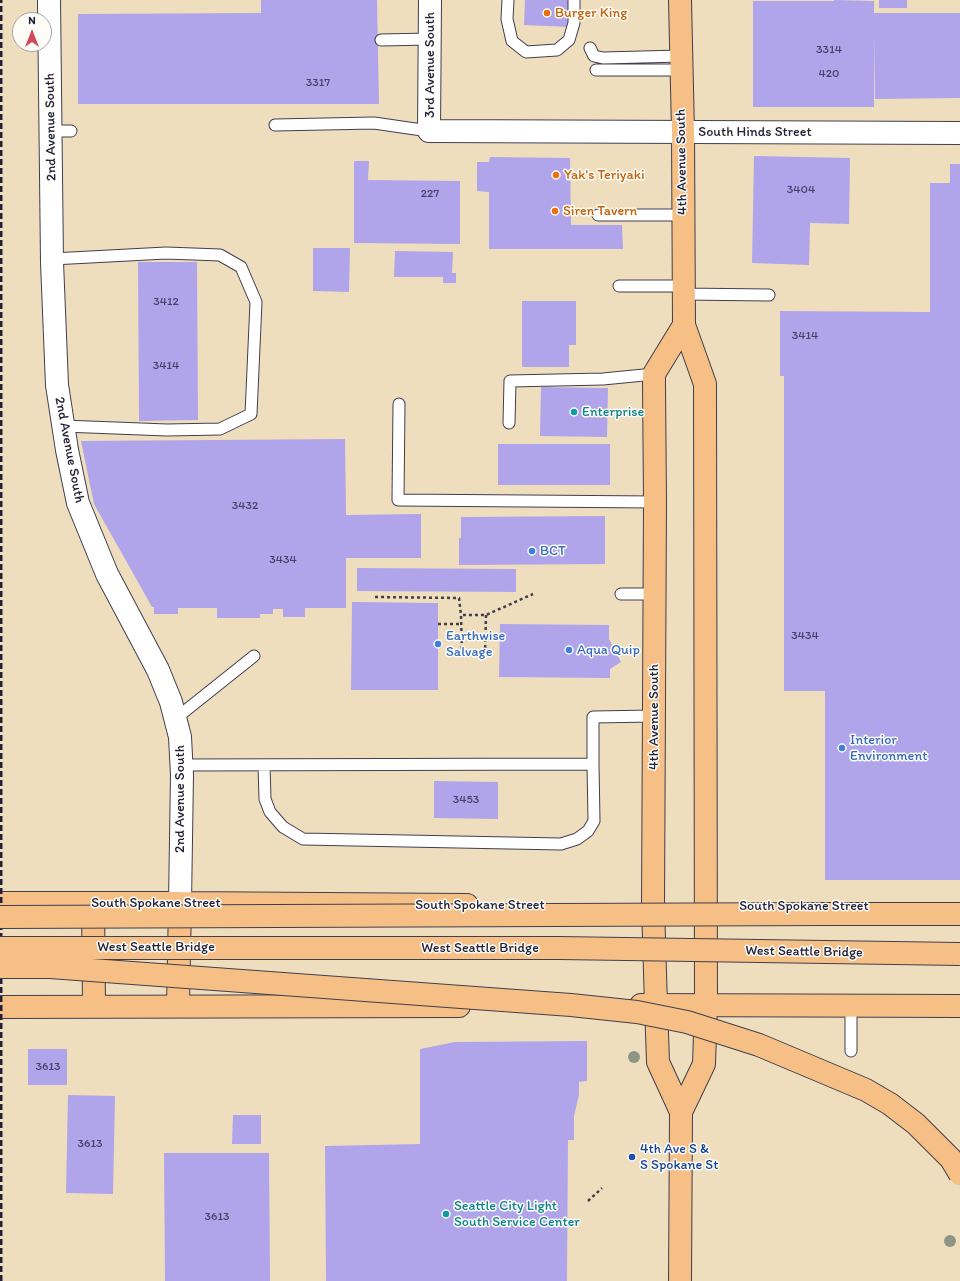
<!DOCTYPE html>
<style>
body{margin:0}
#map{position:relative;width:960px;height:1281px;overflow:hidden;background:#efdebd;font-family:Itim,sans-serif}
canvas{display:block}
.north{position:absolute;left:12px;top:12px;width:40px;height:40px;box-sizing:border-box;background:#fdfcf7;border:1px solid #a5a5ac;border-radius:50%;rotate:0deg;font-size:11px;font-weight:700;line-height:16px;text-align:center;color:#22223b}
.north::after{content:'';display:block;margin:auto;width:14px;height:18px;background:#d1495b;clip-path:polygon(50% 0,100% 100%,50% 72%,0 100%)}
</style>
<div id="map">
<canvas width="960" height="1281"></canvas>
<div class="north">N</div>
</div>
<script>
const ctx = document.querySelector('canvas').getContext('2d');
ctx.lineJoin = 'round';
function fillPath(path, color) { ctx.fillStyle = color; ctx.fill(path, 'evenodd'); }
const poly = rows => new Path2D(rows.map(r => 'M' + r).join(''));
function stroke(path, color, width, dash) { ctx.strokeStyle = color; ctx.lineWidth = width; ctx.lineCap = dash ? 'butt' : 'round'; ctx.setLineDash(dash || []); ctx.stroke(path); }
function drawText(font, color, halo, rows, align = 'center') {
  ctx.font = font + ' Itim,sans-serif'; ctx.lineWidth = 3; ctx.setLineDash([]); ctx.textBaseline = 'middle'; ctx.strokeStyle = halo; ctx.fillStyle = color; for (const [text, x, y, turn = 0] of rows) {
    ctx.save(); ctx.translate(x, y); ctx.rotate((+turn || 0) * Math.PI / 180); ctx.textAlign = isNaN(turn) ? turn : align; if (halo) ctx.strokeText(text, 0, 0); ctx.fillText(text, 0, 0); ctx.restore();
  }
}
fillPath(poly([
 [261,0,377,0,379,104,78,104,78,14,261,13],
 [525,0,571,0,570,27,524,25],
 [834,0,874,1,874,13,960,13,960,98,875,99,874,36,874,107,753,107,753,1,834,1],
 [879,0,907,0,907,8,879,8],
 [754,156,850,158,849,224,810,223,809,265,752,263],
 [490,157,570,158,571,225,622,225,623,249,489,249,489,192,477,191,477,162,489,162],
 [354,161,369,161,368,180,460,181,460,244,354,243],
 [950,164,960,164,960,880,825,880,825,691,784,691,784,376,780,376,780,311,930,312,930,183,950,183],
 [313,248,350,248,349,292,313,291],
 [395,251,453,252,452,273,456,273,456,283,443,283,443,277,394,277],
 [138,262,197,262,198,420,139,421],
 [522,301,576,301,576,345,569,345,569,367,522,367],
 [541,387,608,388,607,437,540,436],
 [345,439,346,515,421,514,421,558,346,558,346,608,305,608,305,617,283,617,283,609,273,609,273,614,260,614,260,618,217,618,217,608,178,608,178,614,154,614,154,607,152,607,94,504,81,441],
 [498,444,610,444,610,485,498,485],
 [605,516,605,564,459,565,459,538,461,538,461,517],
 [357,568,516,569,516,592,357,591],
 [352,602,438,603,438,690,351,690],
 [500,624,609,625,609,639,621,662,610,669,610,678,499,677],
 [434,781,498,782,498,819,434,818],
 [587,1041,587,1081,579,1082,579,1095,574,1116,574,1140,568,1140,567,1281,326,1281,325,1146,420,1144,420,1049,455,1042],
 [28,1049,67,1049,67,1085,28,1085],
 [68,1095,115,1096,113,1194,66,1193],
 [233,1115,261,1115,261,1144,232,1144],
 [164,1153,269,1153,270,1281,165,1281]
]), '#b0a4eb');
const service = poly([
 [508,0,507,19,512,41,526,52,557,50,569,40,574,23,574,0],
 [381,40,430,39],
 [590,48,594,56,603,58,681,56],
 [596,70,681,70],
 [275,125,374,123,429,131],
 [51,131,71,131],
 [598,215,683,215],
 [52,259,166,253,220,255,241,267,256,302,251,414,220,429,167,430,63,426],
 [619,286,683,286],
 [683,294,769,295],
 [399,404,398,500,655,502],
 [509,423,510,381,603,379,654,374],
 [621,594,654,594],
 [175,719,254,656],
 [593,764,593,717,654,716],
 [182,765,593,764,594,821,588,831,577,839,561,844,303,839,283,827,270,812,265,799,264,765],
 [851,1005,851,1051]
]);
const minor = poly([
 [49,0,52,262,57,385,67,450,78,503,107,574,158,670,171,702,180,737,182,775,180,903],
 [430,0,429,131,960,133]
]);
const primary = poly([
 [680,0,683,131,684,325,705,384,706,1005,704,1064,681,1112],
 [0,903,180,903,467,905],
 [93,903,94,1006],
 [641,1005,960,1006],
 [178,1006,180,903],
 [0,1007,459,1006],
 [680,1281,681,1112,658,1062,656,1005,653,906,655,502,654,384,654,374,684,325]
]);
const motorway = poly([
 [831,914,960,914]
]);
stroke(service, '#413e4e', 13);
stroke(minor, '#413e4e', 24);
stroke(primary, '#413e4e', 24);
stroke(motorway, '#413e4e', 24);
stroke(poly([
 [375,597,459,598,461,615],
 [486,615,485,654,462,653,461,615,486,615,533,594],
 [438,624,461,624],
 [486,638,500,638],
 [588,1201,602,1188]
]), '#413e4e', 2.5, [3, 3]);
stroke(service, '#fff', 11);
stroke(minor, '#fff', 22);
stroke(primary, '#f5bf86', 22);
stroke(motorway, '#f5bf86', 22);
stroke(poly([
 [1,1281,1,0]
]), '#22223b', 3, [6, 3]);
const motorwayBridge = poly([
 [0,917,831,914],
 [0,948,559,948,960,954],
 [0,967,50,967,571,1005,637,1012,687,1022,759,1045,866,1090,890,1104,916,1124,951,1159,960,1174]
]);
stroke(motorwayBridge, '#413e4e', 24, []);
stroke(motorwayBridge, '#f5bf86', 22);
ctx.fillStyle = '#8f9585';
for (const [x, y] of [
 [634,1057],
 [950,1241]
]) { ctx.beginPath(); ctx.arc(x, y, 6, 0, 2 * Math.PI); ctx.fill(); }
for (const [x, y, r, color] of [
 [547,13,4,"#e8710a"],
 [556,175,4,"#e8710a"],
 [555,211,4,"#e8710a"],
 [574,412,4,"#0f9aa8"],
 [532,551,4,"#3f7fe0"],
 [438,644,4,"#3f7fe0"],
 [569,650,4,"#3f7fe0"],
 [842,748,4,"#3f7fe0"],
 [632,1157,4,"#1a4fb4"],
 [446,1214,4,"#0f9aa8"]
]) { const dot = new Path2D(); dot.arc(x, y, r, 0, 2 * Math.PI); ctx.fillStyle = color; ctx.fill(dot); stroke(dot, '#fdfcf7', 1.5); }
drawText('12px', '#464267', null, [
 ["3314",829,50],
 ["420",829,74],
 ["3317",318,83],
 ["3404",801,190],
 ["227",430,194],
 ["3412",166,302],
 ["3414",805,336],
 ["3414",166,366],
 ["3432",245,506],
 ["3434",283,560],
 ["3434",805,636],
 ["3453",466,800],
 ["3613",48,1067],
 ["3613",90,1144],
 ["3613",217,1217]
]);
drawText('14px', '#c56008', '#fdfcf7', [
 ["Burger King",555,13],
 ["Yak's Teriyaki",564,175],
 ["Siren Tavern",563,211]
], 'left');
drawText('14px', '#22223b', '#fdfcf7', [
 ["3rd Avenue South",430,65,-90],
 ["2nd Avenue South",51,127,-91],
 ["South Hinds Street",755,132],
 ["4th Avenue South",682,162,-91],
 ["2nd Avenue South",69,450,79],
 ["4th Avenue South",654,717,-90],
 ["2nd Avenue South",180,799,-90],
 ["South Spokane Street",156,903],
 ["South Spokane Street",480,905],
 ["South Spokane Street",804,906],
 ["West Seattle Bridge",156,947],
 ["West Seattle Bridge",480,948],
 ["West Seattle Bridge",804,952,1]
]);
drawText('14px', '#0d838f', '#fdfcf7', [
 ["Enterprise",582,412],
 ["Seattle City Light",454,1206],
 ["South Service Center",454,1222]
], 'left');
drawText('14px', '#366cbe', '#fdfcf7', [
 ["BCT",540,551],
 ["Earthwise",446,636],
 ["Salvage",446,652],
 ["Aqua Quip",577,650],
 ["Interior",850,740],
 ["Environment",850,756]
], 'left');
drawText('14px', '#164399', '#fdfcf7', [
 ["4th Ave S &",640,1149],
 ["S Spokane St",640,1165]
], 'left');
</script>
